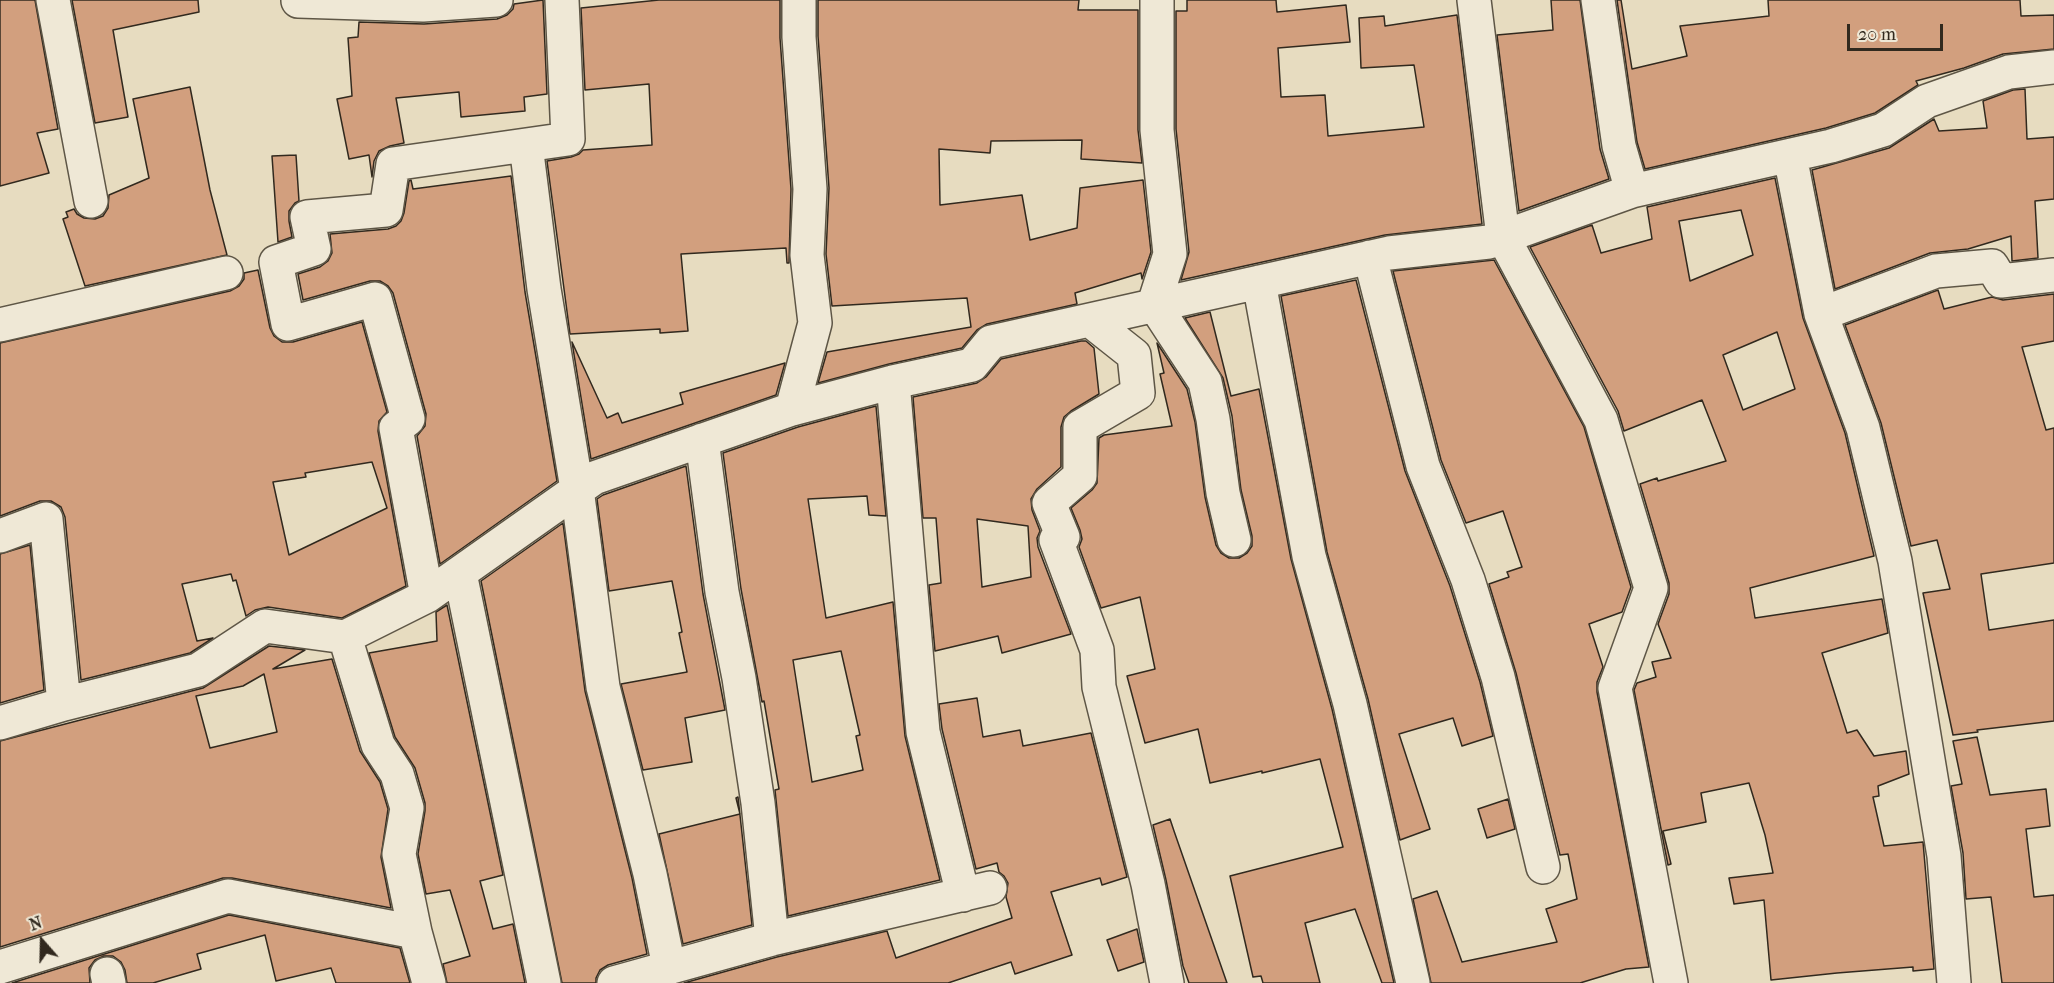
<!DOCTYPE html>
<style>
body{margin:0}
#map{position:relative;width:2054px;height:983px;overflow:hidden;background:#e7dcc0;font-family:"IM FELL French Canon",serif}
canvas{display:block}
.north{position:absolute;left:12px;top:911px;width:60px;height:60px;-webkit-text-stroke:4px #efe8d6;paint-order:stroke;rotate:340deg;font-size:16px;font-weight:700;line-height:24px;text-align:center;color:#31291e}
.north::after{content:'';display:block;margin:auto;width:21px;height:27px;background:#31291e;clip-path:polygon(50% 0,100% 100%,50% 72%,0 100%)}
.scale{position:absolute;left:1847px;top:24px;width:96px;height:27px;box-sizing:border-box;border:3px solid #31291e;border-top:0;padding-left:8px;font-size:18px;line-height:21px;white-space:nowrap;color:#31291e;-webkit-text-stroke:4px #efe8d6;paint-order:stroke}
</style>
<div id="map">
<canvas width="2054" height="983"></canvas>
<div class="north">N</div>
<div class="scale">20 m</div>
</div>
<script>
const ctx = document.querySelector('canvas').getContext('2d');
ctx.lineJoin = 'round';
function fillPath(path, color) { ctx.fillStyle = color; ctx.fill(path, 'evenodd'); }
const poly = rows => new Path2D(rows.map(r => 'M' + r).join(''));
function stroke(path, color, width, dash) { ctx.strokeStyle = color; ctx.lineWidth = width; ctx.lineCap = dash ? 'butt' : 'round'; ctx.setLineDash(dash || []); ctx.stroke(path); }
const building = poly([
 [0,0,35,0,58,129,37,133,49,173,0,186,0,0],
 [72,0,198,0,199,12,113,30,128,117,95,123,72,0],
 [543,0,547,94,524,97,525,111,461,117,459,92,396,98,404,143,390,146,379,151,374,161,372,177,369,155,349,159,337,99,352,96,348,38,358,37,359,22,424,24,497,19,507,15,513,9,514,4,543,0],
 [659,0,780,0,780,38,791,189,789,263,787,263,786,248,681,254,688,331,660,333,660,329,570,334,547,161,571,157,579,154,583,150,652,145,649,84,585,90,581,8,659,0],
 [818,0,1079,0,1078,10,1138,10,1138,130,1142,163,1081,159,1082,140,991,141,990,153,939,149,940,205,1022,195,1030,240,1077,228,1080,188,1143,180,1151,252,1142,279,1141,273,1075,293,1077,304,987,324,977,330,962,348,889,364,818,383,827,352,971,327,967,298,832,306,826,254,829,188,818,36,818,0],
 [1187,0,1276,0,1277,12,1346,5,1350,42,1278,48,1281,97,1325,95,1328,136,1424,127,1414,65,1361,68,1359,18,1384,16,1385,26,1457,15,1482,224,1385,235,1181,280,1189,252,1176,129,1176,11,1187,11,1187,0],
 [1551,0,1580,0,1600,149,1609,179,1519,211,1497,35,1553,30,1551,0],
 [1617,0,1621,0,1632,69,1687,56,1680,26,1769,16,1768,0,2020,0,2021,16,2054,15,2054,49,2003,54,1964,68,1916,81,1918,85,1875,113,1826,128,1645,169,1637,142,1617,0],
 [190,87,210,190,227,255,85,286,63,219,68,217,66,212,74,209,77,214,84,218,95,219,103,216,108,208,109,195,149,178,133,99,190,87],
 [2025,89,2027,139,2054,137,2054,199,2035,201,2038,258,2012,261,2011,236,1968,249,1930,253,1835,289,1812,170,1889,148,1934,119,1939,131,1987,128,1983,101,2013,90,2025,89],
 [296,155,299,201,295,203,289,211,289,221,292,237,278,242,272,156,296,155],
 [511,176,525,292,557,481,440,564,417,436,425,426,426,414,393,293,388,286,380,281,370,281,303,300,298,274,320,267,328,261,332,253,330,234,388,229,396,226,401,221,404,213,409,181,411,180,413,189,511,176],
 [1775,178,1803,318,1845,433,1874,556,1750,588,1755,618,1882,599,1888,633,1822,653,1847,733,1857,730,1874,756,1906,751,1909,774,1878,786,1879,796,1873,797,1884,846,1923,842,1934,969,1913,971,1913,967,1837,973,1771,980,1764,900,1734,904,1729,878,1773,873,1765,835,1749,783,1701,793,1706,822,1663,831,1671,864,1668,865,1634,690,1637,683,1656,677,1652,662,1671,658,1658,624,1669,594,1669,583,1640,484,1657,478,1658,481,1726,461,1702,400,1624,431,1618,411,1530,247,1592,225,1601,253,1652,239,1647,207,1775,178],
 [1741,210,1753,255,1690,281,1679,221,1741,210],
 [1777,332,1795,389,1743,410,1723,355,1777,332],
 [1494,260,1584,427,1631,587,1622,612,1589,624,1603,667,1597,682,1597,692,1649,967,1626,969,1580,983,1431,983,1413,899,1437,891,1462,962,1557,942,1546,909,1577,899,1568,854,1560,855,1516,673,1489,584,1509,577,1507,572,1522,567,1503,511,1466,523,1441,460,1393,271,1494,260],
 [258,270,270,328,274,336,282,342,293,342,362,322,387,412,379,421,378,431,406,586,342,618,268,607,255,610,246,616,236,580,233,581,231,574,182,584,197,641,213,638,190,653,81,680,65,517,61,507,51,501,40,501,0,516,0,343,230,291,239,286,244,279,244,273,258,270],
 [372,462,387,508,289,555,273,482,306,477,305,473,372,462],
 [1356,280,1405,471,1450,586,1480,682,1493,736,1462,746,1453,718,1399,734,1430,829,1400,840,1368,699,1327,552,1281,296,1356,280],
 [1938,290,1944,309,1992,297,2003,300,2054,294,2054,341,2022,347,2046,430,2054,428,2054,563,1981,574,1989,630,2054,620,2054,721,1977,730,1978,732,1953,735,1923,593,1950,589,1937,540,1911,546,1881,423,1845,325,1938,290],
 [1210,312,1231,396,1259,389,1291,559,1332,709,1394,983,1382,983,1355,909,1305,923,1320,983,1263,983,1261,976,1253,977,1230,876,1343,847,1320,759,1262,773,1262,771,1210,783,1198,729,1145,743,1127,676,1155,669,1140,597,1101,608,1079,547,1082,539,1080,530,1071,508,1092,490,1097,483,1099,438,1104,435,1172,426,1160,374,1164,373,1157,343,1187,389,1195,422,1205,497,1216,545,1221,553,1229,558,1239,558,1247,553,1252,546,1252,536,1241,490,1232,416,1223,378,1185,318,1210,312],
 [1081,341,1086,341,1094,348,1099,394,1071,411,1064,417,1061,427,1061,467,1037,489,1031,499,1032,510,1040,531,1037,538,1038,547,1071,634,1002,653,998,636,935,651,929,585,941,583,936,518,923,518,913,397,977,383,986,377,1001,359,1081,341],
 [977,519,1028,526,1031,577,982,587,977,519],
 [572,342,607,418,618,413,622,423,683,404,680,393,785,363,776,395,591,459,572,342],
 [876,406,886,516,869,515,867,496,808,499,826,618,893,602,905,736,940,880,788,916,775,790,779,789,764,701,762,702,741,589,723,453,798,427,876,406],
 [841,651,860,735,856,736,863,770,812,782,793,660,841,651],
 [686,466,703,594,725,710,685,718,692,762,643,770,621,684,687,672,679,633,682,632,672,581,609,591,597,499,603,495,686,466],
 [563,523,585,691,632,878,647,954,608,965,600,970,596,978,596,983,562,983,481,581,563,523],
 [30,545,44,690,0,703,0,554,30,545],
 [447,605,503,875,480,881,493,929,513,924,525,983,447,983,443,964,470,956,450,890,426,894,418,854,425,811,425,803,415,768,395,737,369,653,437,641,436,612,447,605],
 [269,646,305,650,273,669,332,659,360,751,380,782,388,809,381,857,391,908,232,878,223,878,0,947,0,741,203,688,269,646],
 [264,674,277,732,210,748,196,696,243,686,264,674],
 [977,698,983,737,1020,730,1023,746,1091,733,1127,877,1102,885,1100,878,1051,892,1072,955,1015,974,1011,962,948,983,684,983,777,957,887,931,896,958,1012,918,1006,897,1008,883,1004,876,999,872,997,863,976,869,942,729,939,704,977,698],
 [1977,737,1990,795,2046,789,2050,826,2026,829,2034,897,2054,895,2054,983,2002,983,1991,897,1966,899,1963,853,1951,786,1962,784,1953,741,1977,737],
 [738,797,752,925,683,944,659,834,740,814,736,798,738,797],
 [1508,799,1515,829,1487,838,1478,809,1508,799],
 [1170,819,1174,831,1227,983,1189,983,1183,966,1166,880,1153,825,1170,819],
 [229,915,400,948,410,983,336,983,331,968,276,981,265,935,197,954,201,969,153,983,127,983,125,970,121,962,113,956,104,956,95,960,89,968,90,983,12,983,229,915],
 [1137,929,1144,962,1118,971,1107,940,1137,929]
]);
fillPath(building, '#d29f7e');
stroke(building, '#31291e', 1.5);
const minor = poly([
 [53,0,91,201],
 [1157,0,1157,130,1170,254,1154,304,1205,382,1213,419,1223,493,1234,540],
 [1474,0,1503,237,1601,420,1651,588,1615,688,1671,983],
 [1598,0,1619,146,1632,191],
 [298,1,423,5,496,0],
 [526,145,544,289,577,489,603,687,650,874,669,967],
 [1790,156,1821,314,1863,428,1895,561,1944,856,1954,983],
 [1370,257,1423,466,1468,580,1498,677,1543,867],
 [1259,282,1309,556,1350,704,1413,983],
 [1821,314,1936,271,1992,266,2001,281,2054,275],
 [1091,321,1134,355,1138,393,1080,427,1080,476,1049,503,1063,537,1056,540,1097,650,1099,687,1148,884,1167,983],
 [0,325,226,273],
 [893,382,923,732,963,895],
 [792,409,815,323,807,255,810,189,799,37,799,0],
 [702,440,722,592,739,678,758,803,772,939],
 [0,536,46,519,64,704],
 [460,573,544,983],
 [427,596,396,428,408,419,375,299,288,324,276,262,314,249,307,217,386,210,393,164,568,139,562,0],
 [345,637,378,745,397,774,407,808,399,854,415,932,429,983],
 [0,723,64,704,198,670,265,626,345,637,427,596,594,478,792,409,893,382,972,365,991,342,1389,253,1489,242,1632,191,1831,146,1883,130,1927,101,2009,72,2054,67],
 [0,967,228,896,415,932],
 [107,974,109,983],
 [614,983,772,939,990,888]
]);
stroke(minor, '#5e5646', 36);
stroke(minor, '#efe8d6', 33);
</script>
